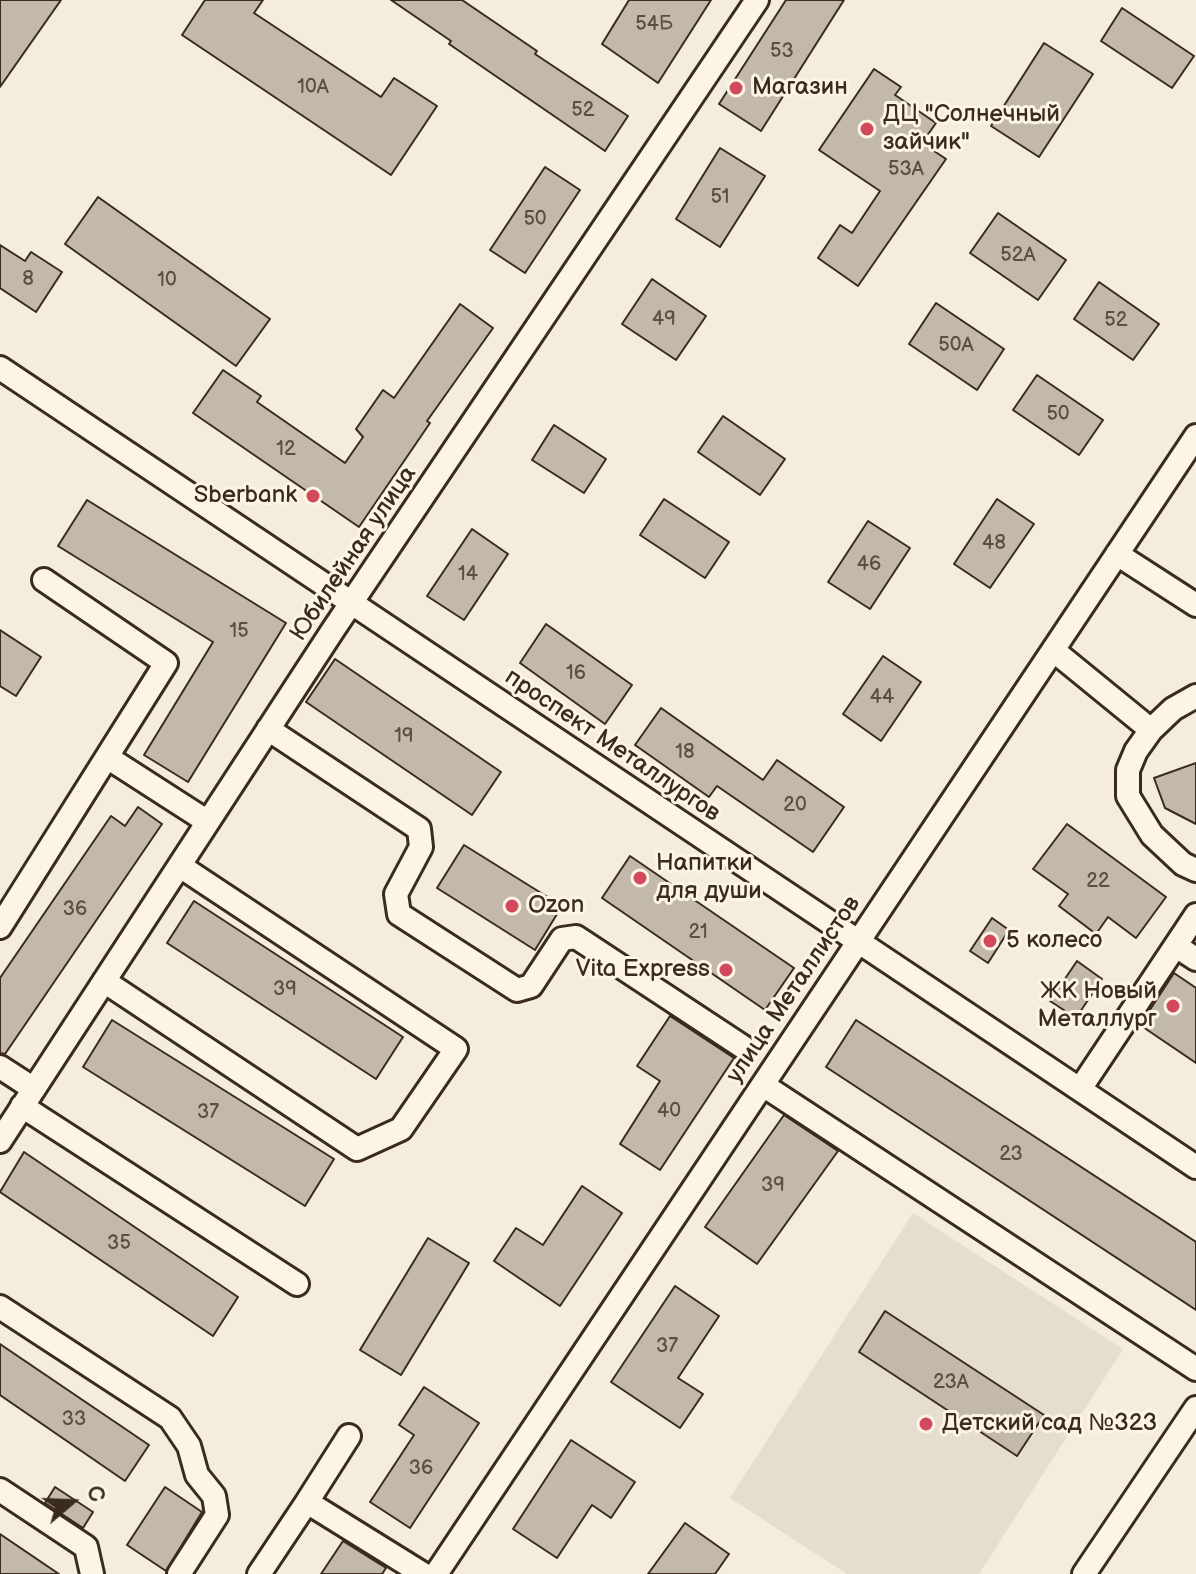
<!DOCTYPE html>
<meta charset="utf-8">
<style>
body{margin:0}
#map{position:relative;width:1196px;height:1574px;overflow:hidden;background:#f4eddd;font-family:"Balsamiq Sans",sans-serif}
canvas{display:block}
.north{position:absolute;left:32px;top:1462px;width:80px;height:80px;-webkit-text-stroke:6px #fcf5e5;paint-order:stroke;rotate:71deg;font-size:22px;font-weight:700;line-height:32px;text-align:center;color:#3b2a1e}
.north::after{content:'';display:block;margin:auto;width:28px;height:36px;background:#3b2a1e;clip-path:polygon(50% 0,100% 100%,50% 72%,0 100%)}
</style>
<div id="map">
<canvas width="1196" height="1574"></canvas>
<div class="north">С</div>
</div>
<script>
const ctx = document.querySelector('canvas').getContext('2d');
ctx.lineJoin = 'round';
function fillPath(path, color) { ctx.fillStyle = color; ctx.fill(path, 'evenodd'); }
const poly = rows => new Path2D(rows.map(r => 'M' + r).join(''));
function stroke(path, color, width, dash) { ctx.strokeStyle = color; ctx.lineWidth = width; ctx.lineCap = dash ? 'butt' : 'round'; ctx.setLineDash(dash || []); ctx.stroke(path); }
function drawText(font, color, halo, rows, align = 'center') {
  ctx.font = font + ' "Balsamiq Sans",sans-serif'; ctx.lineWidth = 6; ctx.setLineDash([]); ctx.textBaseline = 'middle'; ctx.strokeStyle = halo; ctx.fillStyle = color; for (const [text, x, y, turn = 0] of rows) {
    ctx.save(); ctx.translate(x, y); ctx.rotate((+turn || 0) * Math.PI / 180); ctx.textAlign = isNaN(turn) ? turn : align; if (halo) ctx.strokeText(text, 0, 0); ctx.fillText(text, 0, 0); ctx.restore();
  }
}
fillPath(poly([
 [913,1213,1123,1349,979,1574,847,1574,730,1498]
]), '#e5ddce');
const building = poly([
 [0,0,61,0,0,87,0,0],
 [205,0,263,0,254,13,381,97,394,78,437,106,391,175,182,35,205,0],
 [391,0,462,0,537,51,535,54,628,116,605,151,449,44,451,41,391,0],
 [629,0,711,0,658,83,602,44,629,0],
 [786,0,844,0,761,131,719,104,786,0],
 [1122,8,1194,56,1172,88,1101,41,1122,8],
 [1044,43,1093,74,1039,157,991,126,1044,43],
 [874,69,901,87,895,95,936,123,922,143,946,159,858,286,818,258,840,225,852,233,880,191,819,150,874,69],
 [720,148,765,176,720,247,676,219,720,148],
 [545,167,580,190,525,273,490,250,545,167],
 [98,197,270,319,236,366,65,244,98,197],
 [998,213,1066,260,1038,300,970,253,998,213],
 [0,245,25,261,31,252,62,272,36,312,0,288,0,245],
 [652,279,706,316,676,360,622,324,652,279],
 [1099,282,1159,324,1133,360,1074,319,1099,282],
 [936,303,1004,349,977,390,909,344,936,303],
 [460,304,493,328,427,421,430,423,359,527,193,413,223,370,261,396,257,402,345,463,363,437,356,429,383,390,394,398,460,304],
 [1037,375,1103,420,1079,455,1013,410,1037,375],
 [723,416,785,459,760,495,698,452,723,416],
 [554,425,606,459,584,493,532,460,554,425],
 [664,499,729,542,705,578,640,535,664,499],
 [997,499,1034,524,990,588,954,564,997,499],
 [87,500,286,623,188,782,144,755,213,642,58,546,87,500],
 [868,521,910,548,870,609,828,582,868,521],
 [472,529,508,554,464,620,427,596,472,529],
 [546,624,632,685,605,724,520,663,546,624],
 [0,630,41,657,16,696,0,686,0,630],
 [883,656,921,682,881,741,843,714,883,656],
 [335,659,501,772,472,815,306,702,335,659],
 [661,708,763,780,777,760,844,807,813,852,717,786,709,797,635,745,661,708],
 [1196,763,1196,824,1165,808,1154,778,1196,763],
 [138,807,162,824,5,1054,0,1053,0,978,111,816,125,826,138,807],
 [1067,824,1166,897,1136,938,1108,917,1096,934,1059,906,1068,894,1033,869,1067,824],
 [464,845,562,906,535,950,437,888,464,845],
 [630,856,794,968,765,1010,602,898,630,856],
 [194,901,403,1037,376,1079,167,943,194,901],
 [992,918,1009,930,988,963,970,951,992,918],
 [1077,961,1102,979,1076,1018,1050,1001,1077,961],
 [1174,973,1196,988,1196,1063,1140,1025,1174,973],
 [670,1016,734,1058,660,1170,620,1144,660,1081,637,1066,670,1016],
 [112,1020,334,1159,305,1206,83,1067,112,1020],
 [856,1020,1196,1242,1196,1310,826,1067,856,1020],
 [784,1115,838,1151,757,1264,705,1227,784,1115],
 [24,1152,238,1297,213,1336,0,1192,24,1152],
 [582,1186,622,1213,560,1306,494,1261,516,1228,543,1245,582,1186],
 [428,1238,469,1263,401,1375,360,1350,428,1238],
 [675,1286,719,1316,678,1378,703,1394,680,1428,611,1382,675,1286],
 [885,1311,1044,1415,1017,1456,859,1352,885,1311],
 [0,1344,149,1445,125,1481,0,1395,0,1344],
 [424,1387,479,1423,410,1528,370,1502,414,1435,399,1425,424,1387],
 [571,1440,635,1482,611,1518,592,1505,557,1558,513,1529,571,1440],
 [55,1487,93,1512,83,1528,45,1503,55,1487],
 [165,1487,202,1512,166,1571,127,1545,165,1487],
 [685,1523,729,1554,715,1574,648,1574,685,1523],
 [0,1534,59,1574,0,1574,0,1534],
 [343,1541,386,1568,382,1574,321,1574,343,1541]
]);
fillPath(building, '#c3b9aa');
stroke(building, '#3b2a1e', 2);
const minor = poly([
 [0,368,1196,1167],
 [1117,554,1196,605],
 [1053,650,1151,730,1173,709,1196,696],
 [268,729,419,829,421,847,396,894,399,914,517,990,531,986,562,939,576,937,743,1047],
 [1151,730,1136,751,1128,770,1128,796,1152,835,1183,864,1196,870],
 [107,757,208,822],
 [0,927,166,663,44,580],
 [1176,946,1196,959],
 [104,981,357,1149,401,1129,456,1049,180,866],
 [0,1067,34,1089],
 [763,1085,1196,1369],
 [1080,1089,1196,915],
 [22,1106,297,1284],
 [0,1141,333,630,757,0],
 [0,1307,170,1418,189,1446,197,1475,214,1496,217,1515,179,1574],
 [0,1490,86,1547,92,1574],
 [307,1502,349,1436],
 [259,1574,307,1502,423,1574],
 [436,1574,1196,436],
 [1084,1574,1196,1408]
]);
stroke(minor, '#3b2a1e', 28);
stroke(minor, '#fcf5e5', 22);
for (const [x, y, r, color] of [
 [736,88,8,"#d1495b"],
 [867,129,8,"#d1495b"],
 [313,496,8,"#d1495b"],
 [640,878,8,"#d1495b"],
 [512,906,8,"#d1495b"],
 [990,941,8,"#d1495b"],
 [726,970,8,"#d1495b"],
 [1173,1006,8,"#d1495b"],
 [926,1424,8,"#d1495b"]
]) { const dot = new Path2D(); dot.arc(x, y, r, 0, 2 * Math.PI); ctx.fillStyle = color; ctx.fill(dot); stroke(dot, '#fcf5e5', 3); }
drawText('20px', '#5d4e41', null, [
 ["54Б",654,25],
 ["53",782,52],
 ["10А",313,88],
 ["52",583,111],
 ["53А",906,170],
 ["51",720,198],
 ["50",535,220],
 ["52А",1018,256],
 ["8",28,280],
 ["10",167,281],
 ["49",664,320],
 ["52",1116,321],
 ["50А",956,346],
 ["50",1058,415],
 ["12",286,450],
 ["48",994,544],
 ["46",869,565],
 ["14",468,575],
 ["15",239,632],
 ["16",576,674],
 ["44",882,698],
 ["19",404,737],
 ["18",685,753],
 ["20",795,806],
 ["22",1098,882],
 ["36",75,910],
 ["21",698,933],
 ["39",285,990],
 ["40",669,1112],
 ["37",208,1113],
 ["23",1011,1155],
 ["39",773,1186],
 ["35",119,1244],
 ["37",667,1347],
 ["23А",951,1383],
 ["33",74,1420],
 ["36",421,1469]
]);
drawText('24px', '#3b2a1e', '#fcf5e5', [
 ["Магазин",752,88],
 ["ДЦ \"Солнечный",883,115],
 ["зайчик\"",883,143],
 ["Sberbank",297,496,"right"],
 ["Напитки",656,864],
 ["для души",656,892],
 ["Ozon",528,906],
 ["5 колесо",1006,941],
 ["Vita Express",710,970,"right"],
 ["ЖК Новый",1157,992,"right"],
 ["Металлург",1157,1020,"right"],
 ["Детский сад №323",942,1424]
], 'left');
drawText('24px', '#3b2a1e', '#fcf5e5', [
 ["Юбилейная улица",354,554,-56],
 ["проспект Металлургов",612,746,34],
 ["улица Металлистов",794,990,-56]
]);
</script>
